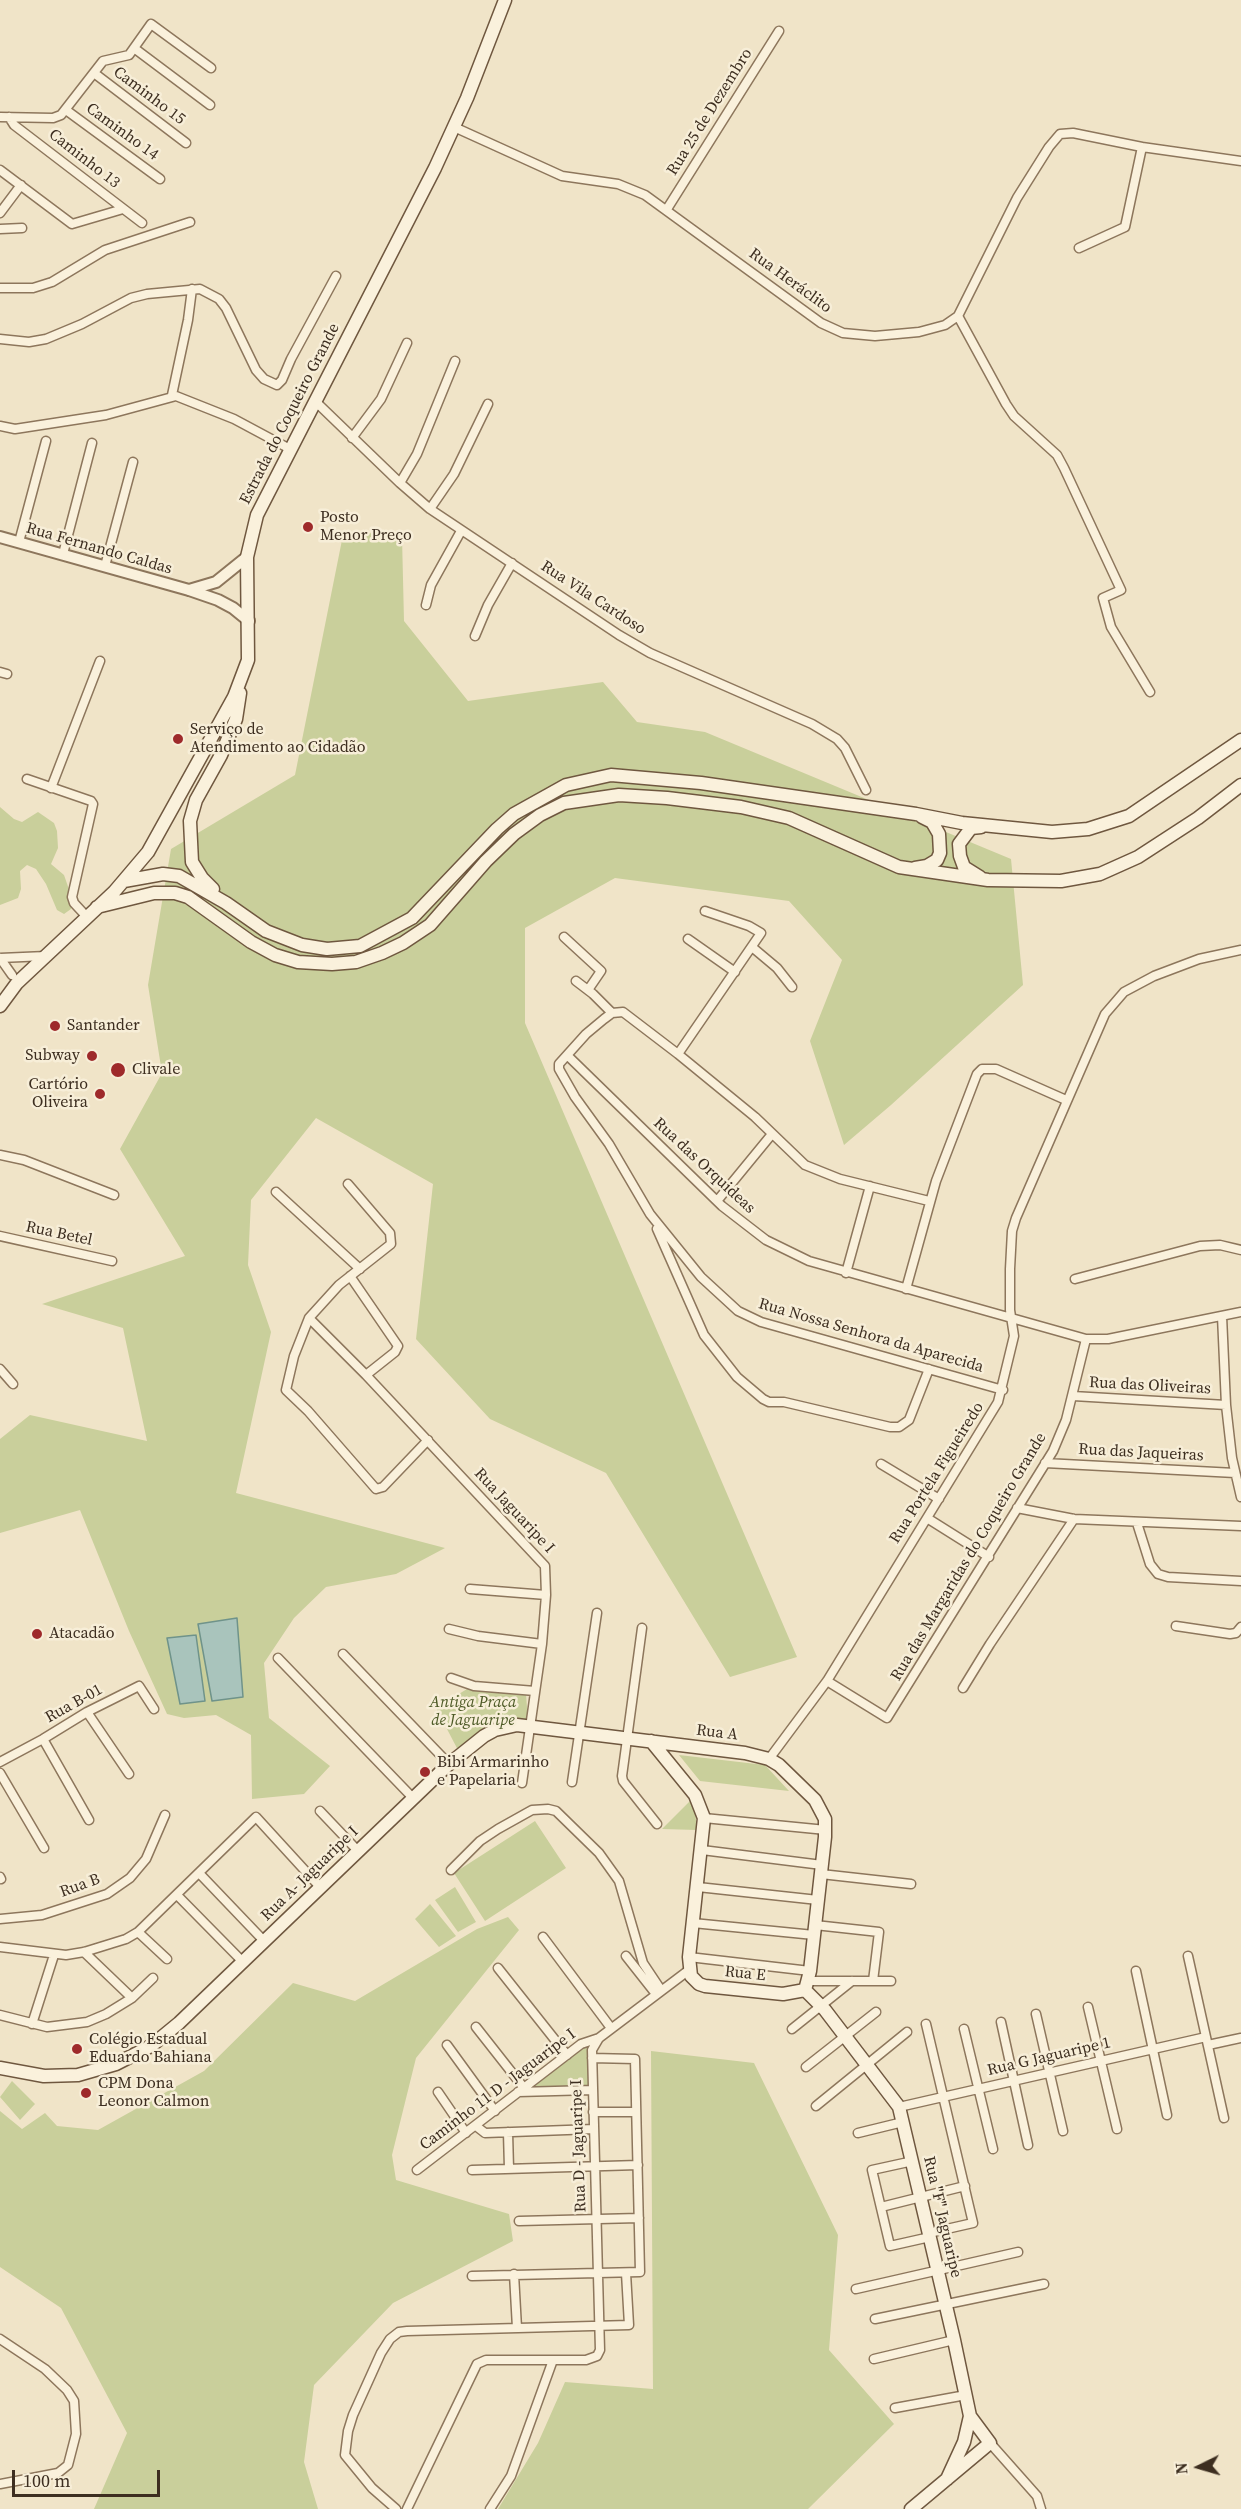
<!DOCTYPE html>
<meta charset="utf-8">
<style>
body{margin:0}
#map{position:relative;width:1241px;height:2509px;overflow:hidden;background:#f0e4c8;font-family:"Source Serif 4",serif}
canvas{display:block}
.north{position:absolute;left:1169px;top:2437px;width:60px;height:60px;-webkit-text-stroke:4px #f7eed8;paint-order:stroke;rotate:265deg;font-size:16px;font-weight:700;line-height:24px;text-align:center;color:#3d2e20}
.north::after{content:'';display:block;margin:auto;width:21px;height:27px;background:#3d2e20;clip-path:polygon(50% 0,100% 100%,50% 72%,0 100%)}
.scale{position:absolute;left:12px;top:2470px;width:148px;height:27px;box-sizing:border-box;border:3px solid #3d2e20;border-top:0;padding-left:8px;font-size:18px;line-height:21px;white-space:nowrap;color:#3d2e20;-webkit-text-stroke:4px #f7eed8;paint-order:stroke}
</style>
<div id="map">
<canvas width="1241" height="2509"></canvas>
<div class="north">N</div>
<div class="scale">100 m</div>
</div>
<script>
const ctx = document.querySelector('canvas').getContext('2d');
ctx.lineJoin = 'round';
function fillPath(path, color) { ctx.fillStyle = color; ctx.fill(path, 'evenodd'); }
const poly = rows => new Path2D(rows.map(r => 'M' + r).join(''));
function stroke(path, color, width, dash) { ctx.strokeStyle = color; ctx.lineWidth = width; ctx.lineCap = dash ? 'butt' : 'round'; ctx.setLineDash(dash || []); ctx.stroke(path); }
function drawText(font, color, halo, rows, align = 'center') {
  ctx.font = font + ' "Source Serif 4",serif'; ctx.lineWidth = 5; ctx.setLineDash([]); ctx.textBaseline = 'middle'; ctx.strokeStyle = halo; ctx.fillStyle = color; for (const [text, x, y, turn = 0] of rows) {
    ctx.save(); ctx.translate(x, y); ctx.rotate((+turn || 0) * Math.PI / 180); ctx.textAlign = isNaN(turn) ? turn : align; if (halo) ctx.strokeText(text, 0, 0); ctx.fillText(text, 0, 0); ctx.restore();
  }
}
fillPath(poly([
 [344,530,402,537,404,621,468,701,603,682,637,722,705,732,1011,859,1023,985,891,1105,844,1145,810,1041,842,960,789,901,615,878,525,928,525,1023,797,1657,730,1677,606,1473,490,1419,416,1339,433,1184,316,1118,251,1200,248,1265,271,1332,236,1493,445,1548,396,1574,326,1587,294,1618,264,1663,269,1718,330,1766,304,1794,252,1799,251,1735,216,1715,184,1718,167,1714,129,1631,80,1510,0,1533,0,1439,30,1415,147,1441,123,1328,42,1304,185,1256,120,1149,162,1073,148,985,171,849,295,775],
 [0,807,14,819,22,822,38,812,54,823,57,831,58,848,51,864,64,875,73,901,71,909,64,914,57,910,46,884,36,869,27,865,20,871,21,889,18,898,0,905],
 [467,1689,526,1694,528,1721,459,1752,436,1708],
 [679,1755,765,1765,789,1791,700,1781],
 [690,1801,695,1810,697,1830,662,1829],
 [535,1821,566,1868,485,1921,454,1873],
 [455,1887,476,1922,458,1932,435,1900],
 [430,1904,456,1936,439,1947,415,1919],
 [508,1917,519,1930,416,2058,392,2155,396,2180,509,2214,513,2241,393,2303,314,2385,304,2462,318,2509,94,2509,127,2433,61,2308,0,2267,0,2111,22,2129,45,2113,57,2126,98,2130,204,2071,293,1983,355,2001,477,1929],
 [592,2042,592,2094,527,2088,583,2046],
 [651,2051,754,2063,838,2235,829,2350,894,2424,808,2509,498,2509,538,2443,565,2382,653,2389],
 [12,2081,35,2104,20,2120,0,2097]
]), '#c9cf9b');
const water = poly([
 [237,1618,243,1697,212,1701,198,1624,237,1618],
 [196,1635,205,1701,180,1704,167,1638,196,1635]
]);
fillPath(water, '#a9c4bc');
stroke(water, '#6f938a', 1.5);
const minor = poly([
 [134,48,210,105],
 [94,73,186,143],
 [66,110,160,179],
 [0,117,53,118,61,115,103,61,129,55,151,24,211,68],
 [9,117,14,125,142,223],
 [454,127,562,176,618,184,645,195,821,323,843,333,875,336,919,332,945,325,958,316,1017,198,1049,147,1060,134,1073,133,1142,147,1241,161],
 [0,170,72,224,123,209],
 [667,209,779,31],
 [0,213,21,185],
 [0,229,22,228],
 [1079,248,1125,227,1142,147],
 [0,288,33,288,52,282,105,250,190,222],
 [958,316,1006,404,1014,416,1057,455,1064,468,1121,590,1103,598,1111,627,1150,692],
 [0,339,29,342,46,339,82,324,131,298,147,294,200,289,219,299,226,308,256,370,264,379,277,385,282,380,291,359,336,276],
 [172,395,188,320,192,289],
 [315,401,400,483,430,509,619,635,650,653,812,724,837,739,845,748,866,790],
 [0,426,15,429,106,415,176,396,234,419,290,449],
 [352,438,381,399,407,343],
 [400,483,417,454,455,361],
 [430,509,454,474,488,404],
 [19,542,46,441],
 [63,554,92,443],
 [105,566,133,462],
 [426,605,431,585,461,531],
 [475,636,488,605,512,563],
 [0,672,7,674],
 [27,779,91,801,93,804,72,897,74,903,87,917],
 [51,788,100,661],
 [564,937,601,971,588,990],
 [688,939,735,972],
 [752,947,777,968,792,987],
 [0,958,46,956],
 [0,958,12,975],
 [576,981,593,994,612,1013],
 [678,1054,761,933,749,926,705,911],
 [568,1056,722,1206,766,1240,809,1261,1086,1339,1108,1339,1241,1312],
 [0,1155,24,1160,114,1195],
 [348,1184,390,1233,391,1244,339,1285,309,1318,294,1356,286,1390,308,1411,376,1489,383,1487,428,1440],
 [276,1192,360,1269],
 [717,1201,772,1134],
 [929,1201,840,1179,805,1165,755,1117,678,1054,623,1012,612,1013,604,1019,586,1034,559,1064,559,1069,575,1097,609,1144,650,1214,701,1277,738,1311,761,1322,1003,1390],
 [657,1229,704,1335,737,1377,763,1399,769,1402,784,1402,890,1427,899,1427,909,1420,929,1369],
 [0,1236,112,1261],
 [846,1273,870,1186],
 [350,1276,398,1346,395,1352,366,1375],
 [1075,1279,1200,1246,1220,1245,1241,1250],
 [906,1289,936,1181,977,1074,982,1069,996,1069,1066,1100],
 [1222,1316,1226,1405,1232,1458,1241,1497],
 [309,1318,366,1375,545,1566,546,1595,542,1644,522,1783],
 [0,1369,13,1384],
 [1073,1396,1226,1405],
 [1045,1463,1235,1473],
 [881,1464,939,1499],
 [1017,1508,1074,1519,1241,1526],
 [927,1518,989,1557],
 [1137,1523,1150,1564,1158,1574,1168,1577,1241,1581],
 [470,1589,546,1595],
 [1176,1626,1230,1634,1236,1633,1241,1627],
 [642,1628,622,1776,623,1781,657,1824],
 [449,1629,478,1636,542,1644],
 [343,1654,449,1764],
 [278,1658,412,1797],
 [451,1678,474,1686,535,1691],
 [827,1681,887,1718,1053,1451,1066,1420,1086,1339],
 [963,1688,990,1644,1074,1519],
 [87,1712,129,1774],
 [43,1739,89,1820],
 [769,1759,827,1681,998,1402,1014,1336,1010,1310,1010,1269,1012,1231,1016,1218,1105,1014,1124,992,1154,976,1199,959,1241,950],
 [0,1762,43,1739,87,1712,139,1686,154,1709],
 [0,1773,44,1848],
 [572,1782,597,1613],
 [320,1811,358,1851],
 [704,1818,826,1830],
 [702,1850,822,1865],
 [451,1870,480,1841,498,1829,532,1810,548,1809,556,1811,599,1853,619,1881,643,1963,661,1990],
 [199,1873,264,1941],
 [821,1874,911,1884],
 [0,1877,1,1879],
 [698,1887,818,1900],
 [177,1895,242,1961],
 [0,1919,42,1915,107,1894,130,1878,146,1859,165,1815],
 [693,1923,814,1935],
 [815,1925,879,1932,873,1981],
 [138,1932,167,1959],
 [543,1937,611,2028],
 [0,1947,66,1955,84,1952,126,1939,138,1932,256,1817,320,1887],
 [84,1952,132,1998],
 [626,1956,656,1994],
 [1188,1956,1224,2118],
 [689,1957,810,1971],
 [498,1968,567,2055],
 [1136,1971,1167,2115],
 [808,1981,891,1981],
 [1088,2007,1117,2129],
 [1036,2014,1063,2131],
 [0,2015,47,2027,87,2022,106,2014,132,1998,153,1978],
 [1001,2022,1028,2145],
 [32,2024,54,1955],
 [926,2024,973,2223,929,2233],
 [476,2027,524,2088],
 [792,2029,852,1981],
 [964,2029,993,2149],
 [447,2045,495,2111],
 [1208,2045,1241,2038],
 [806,2067,876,2012],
 [438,2092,466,2133],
 [518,2092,592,2090],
 [816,2106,907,2032],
 [899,2107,1206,2037],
 [593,2112,636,2112],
 [476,2126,485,2133,594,2129],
 [508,2132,509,2169],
 [858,2133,903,2122],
 [913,2161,872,2170,890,2246,930,2237],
 [417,2170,581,2044,599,2038],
 [472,2170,638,2165],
 [881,2207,965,2186],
 [519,2221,639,2218],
 [514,2274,517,2328],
 [472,2276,640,2272,635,2059,592,2058],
 [856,2289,1018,2252],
 [875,2319,1044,2284],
 [0,2339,45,2369,67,2390,74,2401,76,2434,68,2465,58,2473,0,2484],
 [874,2359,954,2340],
 [895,2408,966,2395],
 [990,2443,1037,2496,1041,2509],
 [396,2509,372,2488,345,2455,348,2431,353,2415,381,2353,390,2339,399,2332,407,2331,629,2325,626,2273],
 [407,2509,477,2364,486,2360,586,2360,597,2356,600,2350,592,2050,599,2038,689,1970],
 [490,2509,511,2476,553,2360]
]);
const tertiary = poly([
 [0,537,189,590,218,600,233,608,249,621],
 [189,590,216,582,247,557]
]);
const secondary = poly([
 [915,868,927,866,937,860,940,853,939,834,932,822,922,817],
 [980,877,964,867,960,856,959,844,971,828,981,827],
 [124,881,163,874,179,876,226,903,266,931,302,945,327,949,360,946,412,918,497,829,514,814,566,785,611,775,701,783,916,814,962,823,1052,832,1088,829,1129,816,1241,740],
 [213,889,202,878,192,862,190,821,196,800,221,755,236,719,240,693],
 [97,907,154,893,175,893,188,897,251,942,275,955,298,962,332,964,356,962,382,953,403,943,430,925,486,861,514,834,540,815,564,803,619,795,667,798,741,807,789,818,899,867,988,880,1061,881,1100,874,1138,857,1198,818,1241,785],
 [0,1006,17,983,114,892,148,852,234,697,248,660,247,557,257,515,435,168,467,98,505,0],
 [651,1741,695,1795,704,1818,689,1957,691,1976,699,1984,705,1986,783,1994,805,1990],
 [805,1990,825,2010,899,2107,954,2340,970,2416,964,2442,947,2479],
 [0,2068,44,2076,78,2075,116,2064,151,2046,179,2023,449,1764,484,1736,495,1730,517,1725,745,1753,769,1759,779,1765,815,1800,825,1819,825,1837,810,1971,805,1990],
 [911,2509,990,2443,970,2416]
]);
stroke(minor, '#8d765c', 11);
stroke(tertiary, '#8d765c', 14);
stroke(secondary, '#6f573f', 15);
stroke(minor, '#faf1dc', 8);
stroke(tertiary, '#faf1dc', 10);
stroke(secondary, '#faf1dc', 12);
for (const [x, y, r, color] of [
 [308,527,6,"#9e2a2b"],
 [178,739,6,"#9e2a2b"],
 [55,1026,6,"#9e2a2b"],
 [92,1056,6,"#9e2a2b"],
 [118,1070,8,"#9e2a2b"],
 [100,1094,6,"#9e2a2b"],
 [37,1634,6,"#9e2a2b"],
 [425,1772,6,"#9e2a2b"],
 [77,2049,6,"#9e2a2b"],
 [86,2093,6,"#9e2a2b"]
]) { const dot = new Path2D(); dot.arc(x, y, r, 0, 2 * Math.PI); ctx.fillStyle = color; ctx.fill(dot); stroke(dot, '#f7eed8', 2); }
drawText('16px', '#3d2e20', '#f7eed8', [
 ["Caminho 15",149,96,37],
 ["Rua 25 de Dezembro",710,112,-58],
 ["Caminho 14",122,132,36],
 ["Caminho 13",84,159,38],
 ["Rua Heráclito",790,281,36],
 ["Estrada do Coqueiro Grande",290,414,-63],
 ["Rua Fernando Caldas",99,549,16],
 ["Rua Vila Cardoso",593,598,33],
 ["Rua das Orquideas",704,1166,43],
 ["Rua Betel",59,1234,12],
 ["Rua Nossa Senhora da Aparecida",871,1336,16],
 ["Rua das Oliveiras",1150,1386,3],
 ["Rua das Jaqueiras",1141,1453,3],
 ["Rua Portela Figueiredo",937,1473,-58],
 ["Rua Jaguaripe I",514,1511,47],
 ["Rua das Margaridas do Coqueiro Grande",969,1557,-59],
 ["Rua B-01",74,1704,-29],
 ["Rua A",717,1733,7],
 ["Rua A- Jaguaripe I",310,1874,-44],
 ["Rua B",80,1886,-20],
 ["Rua E",745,1974,6],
 ["Rua G Jaguaripe 1",1049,2057,-13],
 ["Caminho 11 D - Jaguaripe I",498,2090,-37],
 ["Rua D - Jaguaripe I",579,2146,-92],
 ["Rua \"F\" Jaguaripe",942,2217,77]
]);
drawText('16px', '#3d2e20', '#f7eed8', [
 ["Posto",320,518],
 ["Menor Preço",320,536],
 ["Serviço de",190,730],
 ["Atendimento ao Cidadão",190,748],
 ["Santander",67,1026],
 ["Subway",80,1056,"right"],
 ["Clivale",132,1070],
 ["Cartório",88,1085,"right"],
 ["Oliveira",88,1103,"right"],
 ["Atacadão",49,1634],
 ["Bibi Armarinho",437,1763],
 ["e Papelaria",437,1781],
 ["Colégio Estadual",89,2040],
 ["Eduardo Bahiana",89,2058],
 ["CPM Dona",98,2084],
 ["Leonor Calmon",98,2102]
], 'left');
drawText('italic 16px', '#4d5a26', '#f7eed8', [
 ["Antiga Praça",473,1703],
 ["de Jaguaripe",473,1721]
]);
</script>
